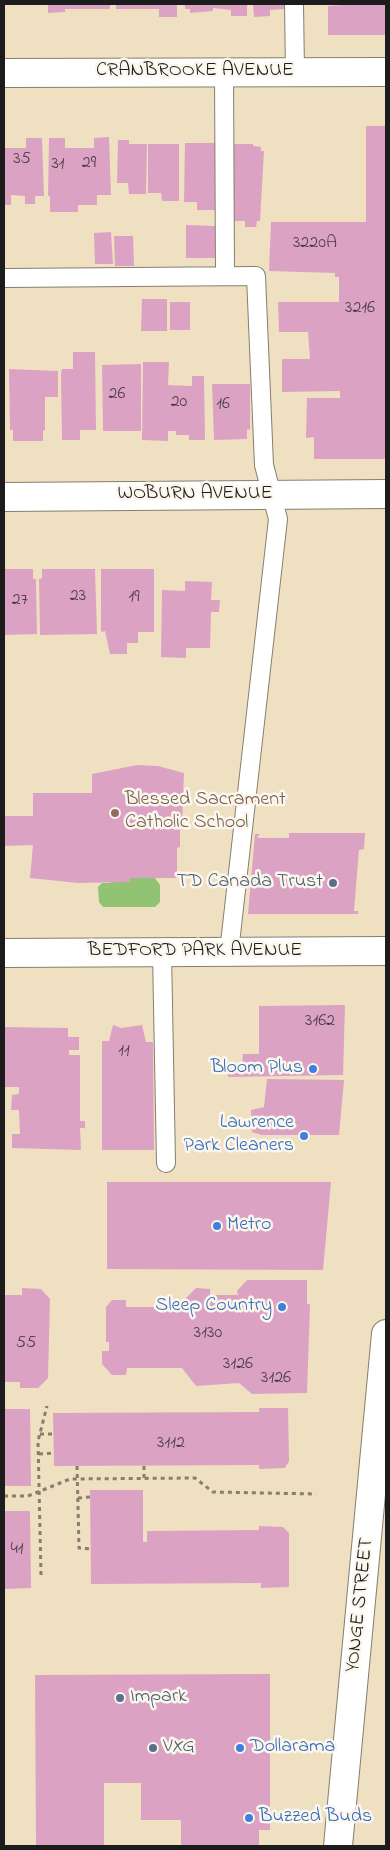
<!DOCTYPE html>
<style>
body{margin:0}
#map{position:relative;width:390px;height:1850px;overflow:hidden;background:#efe0c1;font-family:"Indie Flower",sans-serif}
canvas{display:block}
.frame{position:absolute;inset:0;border:5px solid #1c1c1c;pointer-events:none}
</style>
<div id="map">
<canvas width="390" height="1850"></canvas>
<div class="frame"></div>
</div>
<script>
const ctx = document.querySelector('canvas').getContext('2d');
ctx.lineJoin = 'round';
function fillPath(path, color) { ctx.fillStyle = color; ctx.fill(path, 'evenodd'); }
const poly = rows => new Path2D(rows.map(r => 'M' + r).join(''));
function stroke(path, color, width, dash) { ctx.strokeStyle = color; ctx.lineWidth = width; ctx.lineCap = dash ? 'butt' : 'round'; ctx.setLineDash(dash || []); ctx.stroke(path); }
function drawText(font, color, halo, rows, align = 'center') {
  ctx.font = font + ' "Indie Flower",sans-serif'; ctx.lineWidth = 5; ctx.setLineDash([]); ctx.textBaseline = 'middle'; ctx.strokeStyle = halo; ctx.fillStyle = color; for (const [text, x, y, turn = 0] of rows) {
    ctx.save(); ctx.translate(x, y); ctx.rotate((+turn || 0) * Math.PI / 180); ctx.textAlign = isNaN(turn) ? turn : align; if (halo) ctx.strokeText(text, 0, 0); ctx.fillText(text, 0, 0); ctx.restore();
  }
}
fillPath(poly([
 [118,877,155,878,160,885,160,902,155,907,103,907,99,902,98,887,102,883,110,883]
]), '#92c373');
fillPath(poly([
 [48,4,110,4,110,9,65,9,65,12,48,13],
 [116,4,177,4,177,17,159,17,159,9,116,9],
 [185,4,247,4,247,16,231,16,231,10,213,8,213,11,190,13,190,9,185,9],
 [253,4,285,4,285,9,270,10,270,16,254,17],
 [357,4,386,4,386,35,328,35,328,6],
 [366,126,386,126,386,459,314,459,314,437,306,438,307,398,340,398,340,391,282,392,282,359,310,359,308,332,279,332,278,302,339,302,339,277,335,277,335,273,269,271,271,222,366,222],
 [109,137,111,195,97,195,97,205,78,205,78,212,50,212,50,196,48,196,49,138,65,138,65,148,94,148,94,138],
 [26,138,42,138,44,196,35,196,35,204,25,204,25,196,11,195,11,205,4,205,4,148,26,148],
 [118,140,129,140,129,144,147,144,146,194,129,194,128,183,117,183],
 [185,143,215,143,215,210,197,210,197,202,184,202],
 [148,144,179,144,179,201,162,201,161,193,148,193],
 [231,144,253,144,253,146,261,147,261,151,264,151,260,221,257,221,256,227,245,227,245,221,231,221],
 [186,225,216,226,216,258,186,258],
 [111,232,113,264,95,264,94,233],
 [114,236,133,236,134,266,115,266],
 [142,299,167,299,167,331,141,331],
 [170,302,190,302,190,330,170,330],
 [73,352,95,352,96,430,80,430,80,440,62,440,61,374,62,369,73,369],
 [143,362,169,362,168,385,192,386,192,376,204,376,205,440,189,440,189,435,176,435,176,431,168,431,168,441,142,440],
 [141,364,141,431,103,431,102,365],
 [9,369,58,371,58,397,45,397,45,430,43,431,43,441,13,441,13,430,10,430],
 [212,384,250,384,250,430,247,429,247,439,214,440],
 [4,569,33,569,33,579,36,579,37,634,4,635],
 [42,569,95,569,97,634,40,635,39,579,42,578],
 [101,569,154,569,154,632,138,632,138,643,127,643,127,654,110,654,105,631,101,632],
 [185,581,212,582,211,600,220,600,219,612,211,612,210,648,186,648,186,658,161,657,162,590,185,591],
 [137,765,158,766,184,773,182,828,180,828,180,847,177,848,177,878,130,878,130,882,78,883,30,878,33,845,4,846,4,816,33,816,33,793,92,793,92,774],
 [289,833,365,833,364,849,359,850,354,911,358,911,358,914,248,914,255,834,260,834,257,837,259,838,289,838],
 [345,1005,343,1075,228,1077,229,1064,242,1064,243,1054,259,1054,259,1006],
 [113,1025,121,1028,142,1025,146,1042,153,1042,154,1150,102,1150,102,1041,109,1041],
 [4,1027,68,1028,68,1037,79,1037,79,1050,69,1050,69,1055,80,1055,80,1121,85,1121,85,1128,80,1128,81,1150,12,1148,12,1134,20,1134,19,1110,11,1110,12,1095,19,1094,19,1087,4,1087],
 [267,1079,344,1080,339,1135,262,1135,252,1132,251,1110,264,1107],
 [107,1182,331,1182,323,1270,107,1269],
 [247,1280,307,1280,307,1304,310,1304,307,1393,252,1394,239,1383,196,1386,182,1368,127,1368,126,1375,112,1375,102,1364,102,1351,109,1351,109,1342,106,1342,106,1307,112,1300,126,1300,126,1307,181,1307,181,1303,196,1288,210,1289,210,1295,238,1295,237,1291],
 [22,1288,41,1289,50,1299,48,1378,38,1388,20,1388,20,1382,4,1382,4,1295,22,1295],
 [259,1408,288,1408,289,1461,285,1468,259,1469,259,1465,54,1466,53,1413,259,1412],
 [4,1409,30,1409,31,1486,4,1486],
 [90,1490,143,1490,143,1542,147,1542,147,1531,259,1530,259,1526,283,1527,289,1533,289,1587,261,1588,261,1583,91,1584],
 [4,1511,30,1511,31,1588,4,1589],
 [270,1674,270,1830,259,1830,259,1846,181,1846,181,1820,141,1820,141,1783,104,1783,104,1846,36,1846,35,1675]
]), '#dca2c4');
const service = poly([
 [294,4,295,72],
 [224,72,225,276],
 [4,278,256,276,264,465,278,519,229,952],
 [162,952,166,1163]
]);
const minor = poly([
 [4,73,386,72],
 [4,497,386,494],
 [4,953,386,951]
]);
const primary = poly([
 [338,1846,386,1334]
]);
stroke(service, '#867e6e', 20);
stroke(minor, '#867e6e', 30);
stroke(primary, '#867e6e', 30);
stroke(poly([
 [40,1434,53,1434],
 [39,1454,54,1453],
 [77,1466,79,1548,91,1549],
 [144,1466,144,1478],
 [4,1496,28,1496,70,1479,195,1478,213,1492,316,1494],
 [78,1498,90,1497],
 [41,1575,38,1441,47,1406]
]), '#867e6e', 3, [4, 4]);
stroke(service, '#fff', 18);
stroke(minor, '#fff', 28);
stroke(primary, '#fff', 28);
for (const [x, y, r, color] of [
 [115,813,5,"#8d6e63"],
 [333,883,5,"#5c6f8a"],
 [313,1069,5,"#3f7fe0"],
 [304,1136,5,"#3f7fe0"],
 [217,1226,5,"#3f7fe0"],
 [282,1307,5,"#3f7fe0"],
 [120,1698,5,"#5c6f8a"],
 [153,1748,5,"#5c6f8a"],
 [240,1748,5,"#3f7fe0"],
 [249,1818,5,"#3f7fe0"]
]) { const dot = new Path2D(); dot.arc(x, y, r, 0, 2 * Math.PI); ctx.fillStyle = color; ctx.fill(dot); stroke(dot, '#fbf7ec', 2); }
drawText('18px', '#4c3e46', null, [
 ["35",22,160],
 ["29",89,164],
 ["31",58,165],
 ["3220A",315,244],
 ["3216",360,309],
 ["26",117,395],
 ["20",179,403],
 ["16",223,405],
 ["23",78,597],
 ["19",134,598],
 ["27",20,601],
 ["3162",320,1022],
 ["11",124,1052],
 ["3130",208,1334],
 ["55",26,1344],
 ["3126",238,1365],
 ["3126",276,1379],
 ["3112",171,1444],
 ["41",17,1550]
]);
drawText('20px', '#1c1c1c', '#fbf7ec', [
 ["CRANBROOKE AVENUE",195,72],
 ["WOBURN AVENUE",195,495],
 ["BEDFORD PARK AVENUE",195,952],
 ["YONGE STREET",361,1605,-84]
]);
drawText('20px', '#785e54', '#fbf7ec', [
 ["Blessed Sacrament",125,801],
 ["Catholic School",125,824]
], 'left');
drawText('20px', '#4e5e75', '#fbf7ec', [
 ["TD Canada Trust",323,883,"right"],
 ["Impark",130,1698],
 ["VXG",163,1748]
], 'left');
drawText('20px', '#366cbe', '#fbf7ec', [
 ["Bloom Plus",303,1069],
 ["Lawrence",294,1124],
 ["Park Cleaners",294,1147],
 ["Metro",227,1226,"left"],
 ["Sleep Country",272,1307],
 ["Dollarama",250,1748,"left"],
 ["Buzzed Buds",259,1818,"left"]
], 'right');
</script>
